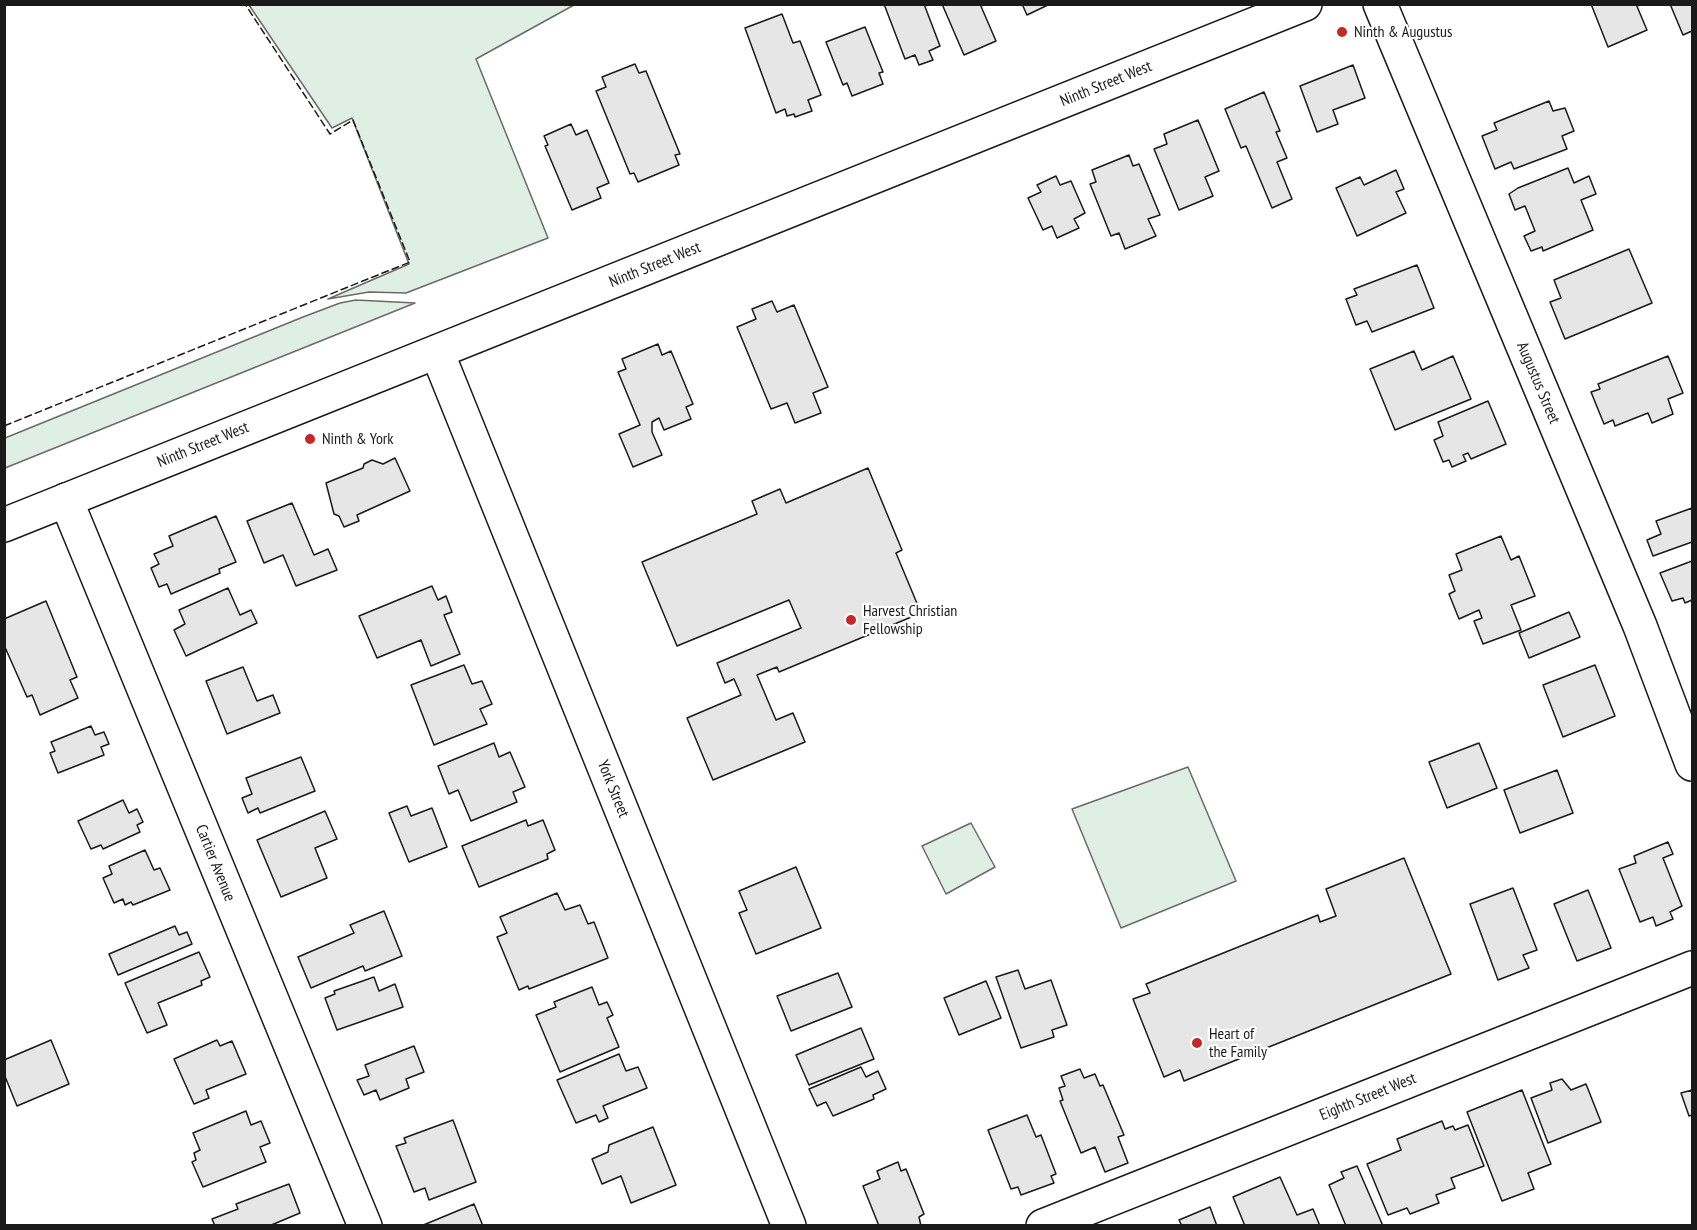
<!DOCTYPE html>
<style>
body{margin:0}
#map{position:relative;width:1697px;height:1230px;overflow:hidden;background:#fff;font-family:"PT Sans Narrow",sans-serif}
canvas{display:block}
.frame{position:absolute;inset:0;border:6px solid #1a1a1a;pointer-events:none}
</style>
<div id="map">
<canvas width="1697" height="1230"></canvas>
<div class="frame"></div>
</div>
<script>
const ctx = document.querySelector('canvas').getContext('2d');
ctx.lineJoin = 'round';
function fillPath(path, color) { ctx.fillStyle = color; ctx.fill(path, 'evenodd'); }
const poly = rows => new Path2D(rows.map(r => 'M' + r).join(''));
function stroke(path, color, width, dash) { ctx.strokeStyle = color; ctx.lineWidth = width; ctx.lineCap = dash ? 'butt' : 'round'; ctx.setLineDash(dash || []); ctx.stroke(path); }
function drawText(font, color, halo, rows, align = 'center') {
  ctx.font = font + ' "PT Sans Narrow",sans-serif'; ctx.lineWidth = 4.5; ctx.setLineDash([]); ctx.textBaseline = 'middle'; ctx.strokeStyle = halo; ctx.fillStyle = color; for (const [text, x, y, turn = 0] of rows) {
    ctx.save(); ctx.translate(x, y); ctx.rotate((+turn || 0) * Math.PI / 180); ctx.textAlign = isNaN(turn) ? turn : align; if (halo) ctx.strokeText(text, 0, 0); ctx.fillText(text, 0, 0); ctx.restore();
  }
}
const green = poly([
 [249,5,574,5,476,59,548,238,406,293,369,292,328,299,409,264,352,118,332,128,249,5],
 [356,300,415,303,5,468,5,438,303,317,340,303,356,300],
 [1188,767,1236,881,1121,928,1072,809,1188,767],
 [971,823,995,867,946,894,922,846,971,823]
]);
fillPath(green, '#e0efe3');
stroke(green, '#6a6a6a', 1.5);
const building = poly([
 [884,4,924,4,940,46,929,51,933,60,919,65,915,55,905,59,884,4],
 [942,4,980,4,996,41,964,55,942,4],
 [1022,4,1050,4,1027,15,1022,4],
 [1591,4,1636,4,1647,30,1608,47,1591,4],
 [1670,4,1692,4,1692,31,1683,35,1670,4],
 [782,14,793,43,800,41,821,95,808,100,812,111,795,117,794,114,787,116,785,109,776,113,745,28,782,14],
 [865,27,883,72,879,73,883,84,852,96,847,83,843,85,826,42,865,27],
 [635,64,639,73,646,71,680,154,675,155,679,165,638,182,634,173,630,174,596,91,606,87,602,77,635,64],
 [1353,65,1365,98,1333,110,1338,124,1317,132,1300,86,1353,65],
 [1264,92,1280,131,1276,132,1287,158,1277,162,1292,199,1272,208,1246,146,1241,148,1225,109,1264,92],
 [1549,101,1553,111,1565,108,1574,131,1562,136,1567,149,1514,169,1511,162,1495,169,1482,136,1497,130,1494,123,1549,101],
 [1198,120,1219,171,1205,177,1213,196,1179,210,1154,149,1167,144,1164,134,1198,120],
 [571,124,576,135,587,130,609,183,597,188,601,198,572,210,545,146,548,145,544,136,571,124],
 [1129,155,1133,166,1139,164,1160,215,1148,219,1156,236,1125,249,1119,233,1111,236,1090,184,1096,182,1092,170,1129,155],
 [1568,168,1574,183,1589,176,1596,194,1581,200,1593,230,1543,251,1542,247,1531,251,1524,236,1535,231,1525,206,1515,210,1509,194,1518,188,1568,168],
 [1396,170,1404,189,1396,192,1406,213,1357,236,1336,188,1360,177,1364,185,1396,170],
 [1056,176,1060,185,1071,181,1085,213,1074,219,1079,228,1057,238,1052,226,1043,230,1028,198,1041,192,1037,185,1056,176],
 [1629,249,1652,303,1565,339,1550,302,1561,298,1554,280,1629,249],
 [1417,265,1434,308,1372,332,1367,321,1356,325,1346,299,1357,295,1354,289,1417,265],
 [772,301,777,312,794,305,828,387,813,393,821,413,795,423,787,403,771,409,737,327,756,319,752,309,772,301],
 [658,344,662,355,671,351,693,404,686,407,691,419,664,430,659,418,652,422,652,432,662,455,633,467,619,434,640,425,618,372,626,369,622,359,658,344],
 [1414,351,1422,370,1453,356,1471,399,1395,430,1370,369,1414,351],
 [1668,356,1683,393,1668,399,1673,414,1652,423,1648,413,1615,426,1613,420,1604,424,1591,392,1600,389,1598,384,1668,356],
 [1488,401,1506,444,1471,459,1468,453,1463,455,1466,461,1452,467,1449,460,1443,462,1434,440,1443,436,1438,422,1488,401],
 [395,458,410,491,357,515,359,521,344,527,339,516,334,514,326,483,363,468,364,464,372,460,383,464,395,458],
 [868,468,902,550,896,553,921,613,779,672,777,667,757,675,776,720,793,713,805,742,713,780,687,718,741,695,734,679,725,683,717,663,801,628,789,600,677,646,642,562,757,514,752,501,780,489,786,503,868,468],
 [292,503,314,555,328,549,337,570,296,586,283,555,264,563,247,521,292,503],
 [1692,508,1692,542,1653,556,1647,540,1661,534,1656,521,1692,508],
 [216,516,236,562,219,569,220,573,171,594,167,584,159,587,151,568,159,564,154,554,173,546,169,536,216,516],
 [1501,536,1511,560,1519,556,1535,596,1511,605,1521,630,1483,644,1474,621,1482,618,1479,610,1459,619,1449,594,1455,591,1449,575,1462,570,1456,554,1501,536],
 [1692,561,1692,600,1685,603,1683,598,1672,601,1660,573,1692,561],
 [432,586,438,600,446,596,452,612,444,615,460,654,431,666,421,640,377,658,359,616,432,586],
 [228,588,240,615,251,610,257,623,186,656,174,630,185,624,179,610,228,588],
 [46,601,77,677,70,680,78,698,40,715,32,695,27,697,4,645,4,619,46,601],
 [1569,612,1580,637,1529,658,1519,633,1569,612],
 [464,665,472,684,482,681,492,704,480,709,487,724,434,745,411,685,464,665],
 [1595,665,1615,716,1563,737,1543,685,1595,665],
 [243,667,257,701,273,695,280,713,227,734,206,681,243,667],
 [91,726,95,735,104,732,109,744,101,747,104,755,58,773,50,753,55,751,51,742,91,726],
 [494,743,499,757,510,752,525,787,513,792,517,802,471,821,458,790,449,794,438,766,494,743],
 [1479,743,1497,788,1447,808,1429,762,1479,743],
 [301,757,315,791,260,813,258,808,248,813,242,798,252,794,246,778,301,757],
 [1557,770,1573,813,1520,833,1504,790,1557,770],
 [123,800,129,813,137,809,143,822,137,825,140,832,103,849,101,845,91,849,78,821,123,800],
 [407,806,411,816,432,808,447,847,409,862,389,813,407,806],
 [325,811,337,839,315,848,327,878,281,897,257,840,325,811],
 [526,820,528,826,543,820,555,850,547,854,548,859,479,887,462,846,526,820],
 [1668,842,1673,854,1663,858,1682,906,1670,912,1673,919,1656,926,1653,917,1640,922,1619,869,1636,863,1634,856,1668,842],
 [145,850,154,870,160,868,170,890,133,905,131,902,125,905,123,899,114,903,103,878,112,874,109,866,145,850],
 [1404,858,1451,974,1184,1081,1180,1070,1164,1077,1133,999,1150,993,1146,984,1318,915,1320,922,1336,916,1326,889,1404,858],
 [796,867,821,928,756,954,739,913,747,910,739,891,796,867],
 [1513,888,1537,950,1523,955,1529,968,1498,980,1470,904,1513,888],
 [1588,890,1611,948,1577,961,1554,904,1588,890],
 [557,893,565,910,580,905,588,924,594,922,608,958,529,989,528,986,519,990,497,937,507,933,500,917,557,893],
 [384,911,402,956,365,971,363,966,311,988,298,957,354,933,350,925,384,911],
 [175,926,179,935,187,932,192,944,118,975,109,954,175,926],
 [199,952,210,977,201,981,202,985,158,1003,167,1025,147,1033,125,983,199,952],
 [1018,970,1025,989,1051,980,1067,1025,1052,1030,1054,1037,1021,1048,996,977,1018,970],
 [838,973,852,1007,791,1031,777,996,838,973],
 [374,977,379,991,395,984,403,1007,337,1030,325,998,335,994,334,991,374,977],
 [986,981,1001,1018,959,1035,944,998,986,981],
 [592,987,599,1005,607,1002,613,1015,607,1018,619,1047,560,1072,536,1015,556,1007,554,1002,592,987],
 [861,1028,874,1059,809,1085,796,1055,861,1028],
 [51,1040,69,1084,17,1106,4,1074,4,1060,51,1040],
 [217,1040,220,1046,232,1041,246,1074,206,1090,209,1098,194,1104,174,1059,217,1040],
 [414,1046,424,1072,406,1079,409,1088,380,1100,376,1090,364,1095,357,1080,369,1076,365,1065,414,1046],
 [619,1054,626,1071,638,1067,647,1088,603,1106,608,1118,599,1122,596,1115,576,1123,557,1080,619,1054],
 [861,1067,866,1077,878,1071,886,1089,873,1095,874,1099,833,1116,826,1102,817,1106,809,1089,861,1067],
 [1080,1069,1084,1078,1095,1074,1100,1086,1103,1085,1124,1135,1118,1137,1128,1163,1105,1172,1095,1147,1081,1153,1060,1101,1063,1100,1059,1088,1065,1086,1061,1076,1080,1069],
 [1562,1079,1571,1090,1586,1084,1601,1122,1548,1143,1531,1098,1552,1090,1550,1083,1562,1079],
 [1522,1090,1551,1164,1528,1173,1534,1189,1502,1201,1467,1112,1522,1090],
 [1692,1090,1692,1115,1689,1116,1681,1093,1692,1090],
 [246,1111,251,1125,261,1121,270,1143,260,1147,266,1162,203,1187,192,1162,196,1160,194,1153,200,1150,193,1133,246,1111],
 [1027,1115,1036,1137,1041,1135,1056,1174,1051,1176,1054,1183,1021,1195,1018,1187,1011,1189,988,1130,1027,1115],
 [453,1120,476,1182,429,1200,425,1188,414,1192,396,1146,406,1143,404,1138,453,1120],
 [1442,1121,1445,1129,1453,1126,1455,1130,1468,1125,1484,1166,1451,1178,1455,1188,1436,1195,1439,1203,1410,1214,1407,1208,1388,1215,1367,1164,1401,1150,1397,1139,1442,1121],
 [653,1127,676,1185,631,1203,621,1176,602,1184,592,1159,608,1152,609,1145,653,1127],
 [898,1162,901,1171,906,1169,924,1214,919,1217,921,1226,879,1226,863,1186,880,1179,877,1171,898,1162],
 [1357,1166,1383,1226,1346,1226,1329,1185,1344,1178,1341,1172,1357,1166],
 [1280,1177,1297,1215,1313,1209,1320,1226,1245,1226,1233,1197,1280,1177],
 [289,1184,300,1213,269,1226,215,1226,212,1219,238,1209,236,1204,289,1184],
 [474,1204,483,1226,421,1226,474,1204],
 [1210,1207,1217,1226,1182,1226,1179,1220,1210,1207]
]);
fillPath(building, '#e6e6e6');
stroke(building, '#1a1a1a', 1.5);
const minor = poly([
 [1380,4,1640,626,1692,764],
 [437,352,789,1226],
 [66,500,365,1226],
 [1043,1226,1692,968]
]);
const secondary = poly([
 [4,525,1305,4]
]);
stroke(minor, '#1a1a1a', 36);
stroke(secondary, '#1a1a1a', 36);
stroke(minor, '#fff', 33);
stroke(secondary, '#fff', 33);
stroke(poly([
 [4,426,410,262,353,120,330,134,245,4]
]), '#1a1a1a', 1.5, [8, 3]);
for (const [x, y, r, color] of [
 [1342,32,6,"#c62828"],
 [310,439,6,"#c62828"],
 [851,620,6,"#c62828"],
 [1197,1043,6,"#c62828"]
]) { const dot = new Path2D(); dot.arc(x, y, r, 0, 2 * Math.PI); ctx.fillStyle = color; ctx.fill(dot); stroke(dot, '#fff', 2); }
drawText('16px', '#1a1a1a', '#fff', [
 ["Ninth & Augustus",1354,32],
 ["Ninth & York",322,439],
 ["Harvest Christian",863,611],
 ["Fellowship",863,629],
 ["Heart of",1209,1034],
 ["the Family",1209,1052]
], 'left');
drawText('16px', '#1a1a1a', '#fff', [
 ["Ninth Street West",1106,84,-22],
 ["Ninth Street West",655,265,-22],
 ["Augustus Street",1538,383,67],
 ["Ninth Street West",203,445,-22],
 ["York Street",613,789,68],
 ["Cartier Avenue",215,863,68],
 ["Eighth Street West",1368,1097,-22]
]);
</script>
